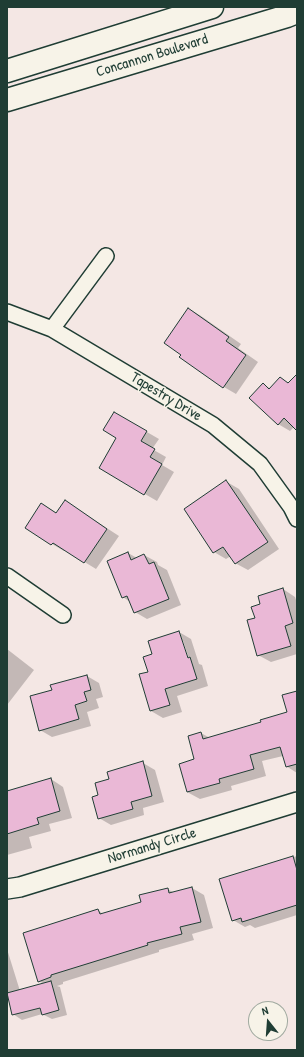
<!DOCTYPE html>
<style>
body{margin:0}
#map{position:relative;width:304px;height:1057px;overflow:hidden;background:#f4e7e4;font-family:"Patrick Hand",sans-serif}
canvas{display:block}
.frame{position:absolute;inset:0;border:8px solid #1f3d34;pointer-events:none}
.north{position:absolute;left:248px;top:1001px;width:40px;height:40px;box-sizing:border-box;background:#f7f3e8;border:1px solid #a1aaa0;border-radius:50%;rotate:343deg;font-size:11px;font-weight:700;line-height:16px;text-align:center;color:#1f3d34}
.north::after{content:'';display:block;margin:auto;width:14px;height:18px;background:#1f3d34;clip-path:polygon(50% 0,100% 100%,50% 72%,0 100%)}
</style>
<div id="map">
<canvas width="304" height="1057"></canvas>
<div class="frame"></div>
<div class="north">N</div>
</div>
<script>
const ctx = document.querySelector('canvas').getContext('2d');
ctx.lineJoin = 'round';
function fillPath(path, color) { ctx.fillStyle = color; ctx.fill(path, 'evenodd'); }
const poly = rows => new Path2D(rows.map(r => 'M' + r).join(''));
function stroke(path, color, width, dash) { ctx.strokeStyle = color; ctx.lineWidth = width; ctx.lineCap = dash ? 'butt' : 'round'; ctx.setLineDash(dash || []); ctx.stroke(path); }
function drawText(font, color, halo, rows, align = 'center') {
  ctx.font = font + ' "Patrick Hand",sans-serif'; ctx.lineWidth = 3; ctx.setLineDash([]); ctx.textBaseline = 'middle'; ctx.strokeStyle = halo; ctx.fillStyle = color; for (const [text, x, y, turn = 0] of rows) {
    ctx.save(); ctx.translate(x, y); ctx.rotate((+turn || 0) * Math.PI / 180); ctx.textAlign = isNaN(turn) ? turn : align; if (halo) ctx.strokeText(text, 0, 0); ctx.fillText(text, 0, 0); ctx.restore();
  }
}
fillPath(poly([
 [189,309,201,316,241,344,238,348,258,362,236,394,224,387],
 [281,378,289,383,297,381,297,429,294,427,290,431,278,424,263,384,271,389],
 [114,413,159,439,152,449,166,457,162,465,174,472,157,501,100,468,118,438],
 [227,482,239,489,279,549,248,570,235,563,231,556,226,559,214,552],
 [65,501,119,536,96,569,65,550,64,551,52,544,26,527,42,504,57,513],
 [128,553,137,558,144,555,157,562,158,565,167,570,181,605,147,619,135,612,130,602,123,597],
 [283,589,295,597,297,603,297,654,271,662,258,655,256,619,261,604],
 [179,632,191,639,199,664,202,665,208,686,177,696,182,712,163,718,151,711,149,672,154,655],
 [181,641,183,641,190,662,188,663],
 [7,649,34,670,7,705],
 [87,676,99,683,103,697,96,699,99,708,87,712,91,726,52,737,40,730],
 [297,692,297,773,286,766,283,756,262,761,266,776,231,786,232,790,200,799,187,792,201,733,210,738,262,723,288,713],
 [143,763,155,770,164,802,143,808,144,815,111,825,99,818,99,796,110,780],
 [51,779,63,787,72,818,49,824,51,831,29,837,32,848,7,855,7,789,11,791],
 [297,856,297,915,255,928,250,925,245,927,233,920,221,880],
 [192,888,204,895,213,928,192,934,194,940,159,950,159,952,63,982,63,984,57,986,60,987,67,1015,52,1019,42,1014,22,1020,13,1014,7,996,7,949,20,991,44,984,39,981,98,910,103,914,142,903,167,889,175,893]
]), '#0003');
const building = poly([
 [188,308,229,337,226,341,246,355,223,388,179,357,181,355,164,343,188,308],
 [297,374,297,431,284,418,278,425,249,398,263,383,269,389,280,377,288,383,297,374],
 [114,412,147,431,141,441,155,449,150,457,162,464,144,495,99,468,116,438,103,430,114,412],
 [226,480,268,542,235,564,223,547,213,553,184,509,226,480],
 [65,500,107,529,84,563,53,543,51,545,25,528,41,503,56,513,65,500],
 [128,552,131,560,144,554,149,564,154,562,169,599,134,613,127,596,122,598,107,561,128,552],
 [283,588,293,623,285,626,291,646,257,656,247,620,255,618,251,607,260,604,258,596,283,588],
 [179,631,188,658,190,657,197,679,165,689,170,705,150,711,139,674,148,672,143,657,152,654,148,641,179,631],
 [87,675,91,690,84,692,87,701,75,705,79,719,39,731,30,696,52,690,50,685,87,675],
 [297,691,297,764,286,767,280,747,250,755,254,769,219,779,220,783,187,792,179,764,194,759,188,736,201,732,203,739,261,722,260,720,287,712,282,695,297,691],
 [143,761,152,796,131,802,133,809,98,819,92,797,98,795,95,783,109,779,107,772,143,761],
 [51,778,60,811,37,818,39,824,7,834,7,791,51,778],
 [293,856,297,870,297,905,242,922,241,918,232,921,219,879,293,856],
 [192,887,201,922,180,927,182,934,147,943,148,945,51,975,51,977,38,982,23,933,98,909,100,914,141,902,139,895,168,888,169,893,192,887],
 [51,981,59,1010,42,1015,40,1008,12,1015,7,993,51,981]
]);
fillPath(building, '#eab8d6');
stroke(building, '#1f3d34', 1);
const minor = poly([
 [7,312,52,329,213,425,260,464,291,507,297,519],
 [52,329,106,256],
 [7,576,63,615]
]);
const tertiary = poly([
 [7,889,20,887,297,802]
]);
const secondary = poly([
 [7,71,212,7],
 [7,100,287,16,297,12]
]);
stroke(minor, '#1f3d34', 18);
stroke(tertiary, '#1f3d34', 22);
stroke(secondary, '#1f3d34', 25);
stroke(minor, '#f7f3e8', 15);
stroke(tertiary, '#f7f3e8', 19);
stroke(secondary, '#f7f3e8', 22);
drawText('15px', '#1f3d34', '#f7f3e8', [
 ["Concannon Boulevard",152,56,-17],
 ["Tapestry Drive",166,397,31],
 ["Normandy Circle",152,846,-17]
]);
</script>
